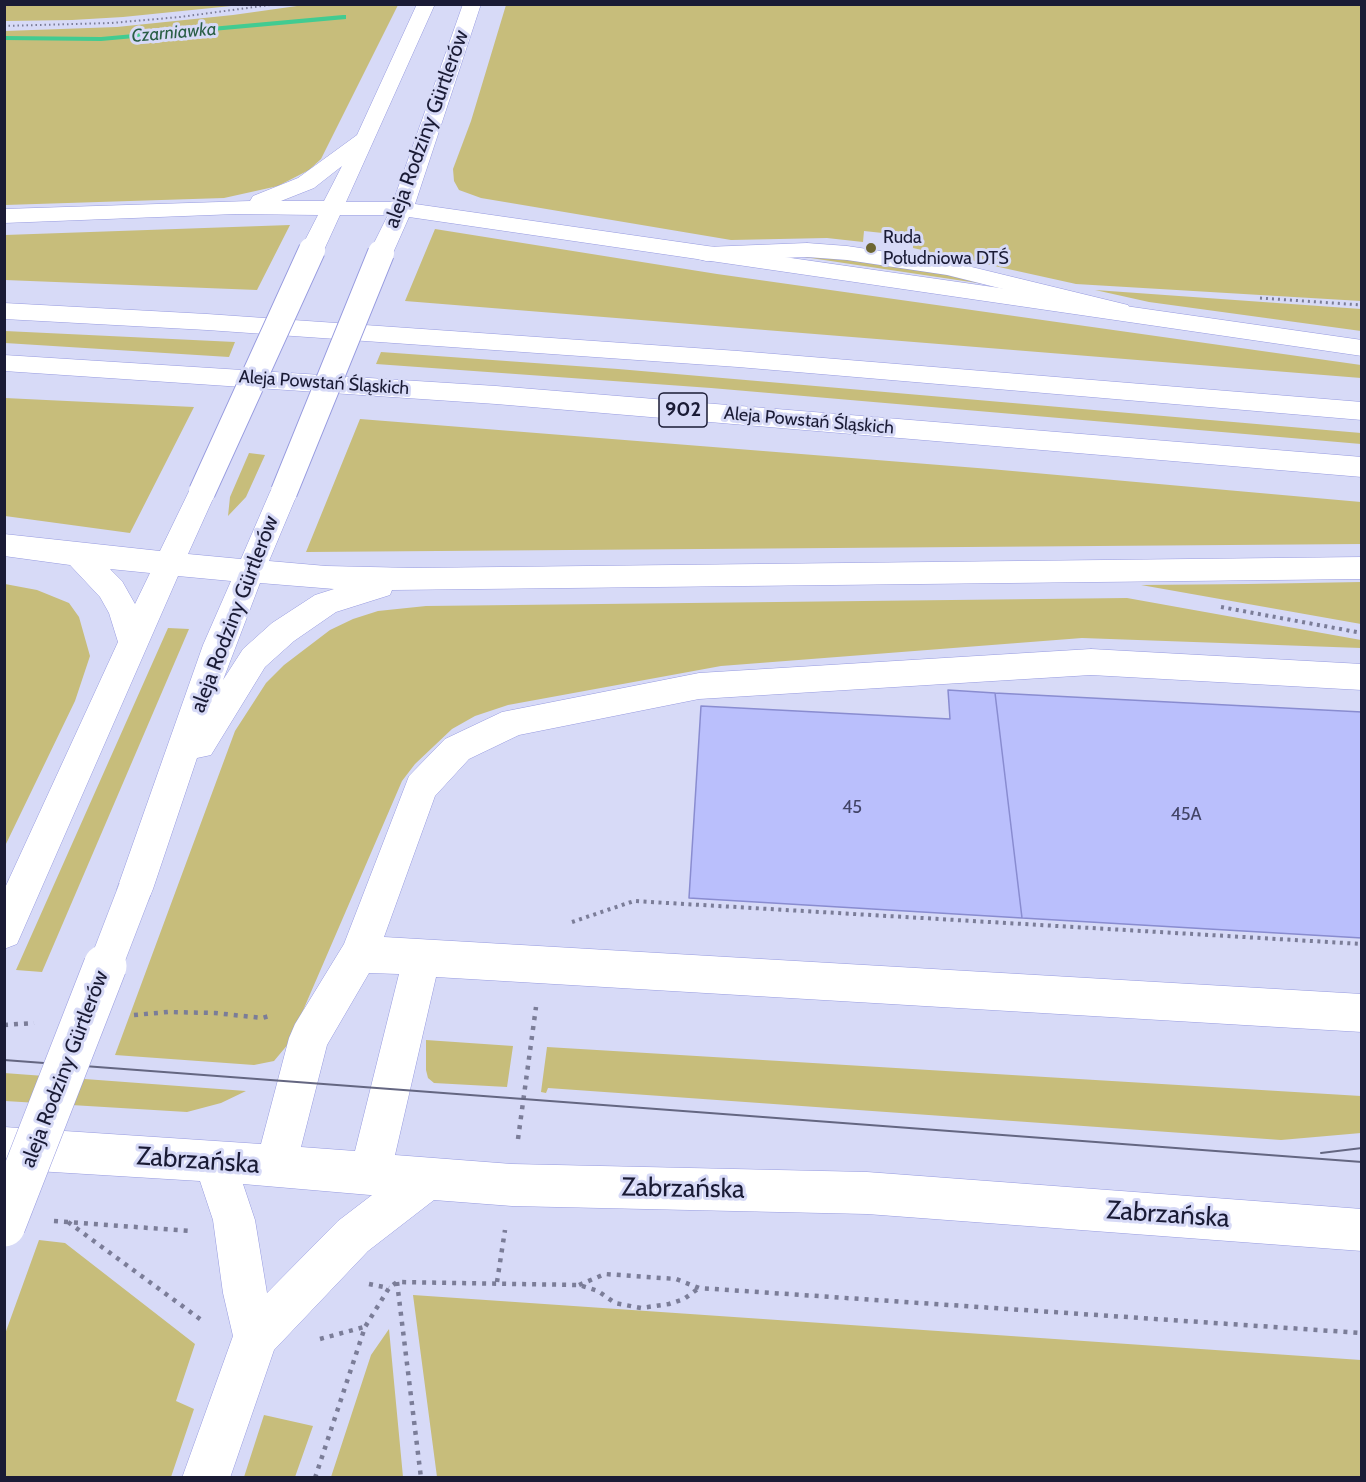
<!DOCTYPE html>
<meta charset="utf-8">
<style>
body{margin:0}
#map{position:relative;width:1366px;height:1482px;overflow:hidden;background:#d7daf7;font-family:Cabin,sans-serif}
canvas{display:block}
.frame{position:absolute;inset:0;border:6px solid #1a1b35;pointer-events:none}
</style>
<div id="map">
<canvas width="1366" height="1482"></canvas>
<div class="frame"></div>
</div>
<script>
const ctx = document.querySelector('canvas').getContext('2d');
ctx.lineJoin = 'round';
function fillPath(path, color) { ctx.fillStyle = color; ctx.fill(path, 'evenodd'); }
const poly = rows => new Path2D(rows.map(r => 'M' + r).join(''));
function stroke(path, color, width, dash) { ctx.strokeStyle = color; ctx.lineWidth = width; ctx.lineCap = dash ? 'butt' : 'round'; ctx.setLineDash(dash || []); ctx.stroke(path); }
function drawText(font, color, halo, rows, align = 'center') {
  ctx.font = font + ' Cabin,sans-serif'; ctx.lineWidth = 6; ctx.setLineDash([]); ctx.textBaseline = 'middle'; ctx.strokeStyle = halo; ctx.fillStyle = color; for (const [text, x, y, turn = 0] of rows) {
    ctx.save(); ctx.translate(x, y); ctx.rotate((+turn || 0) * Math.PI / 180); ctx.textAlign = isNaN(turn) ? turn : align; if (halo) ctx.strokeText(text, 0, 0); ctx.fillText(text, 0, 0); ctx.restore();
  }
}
fillPath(poly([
 [5,4,241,4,241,5,123,17,72,20,8,21,5,21],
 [304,5,398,5,321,159,309,170,278,186,224,198,5,205,5,31,117,27,233,15],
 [521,5,1361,5,1361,301,1076,284,913,248,913,238,892,234,864,231,863,242,827,238,731,240,481,198,459,190,454,181,453,169,471,121,506,5],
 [290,225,257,290,5,280,5,235],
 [435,229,717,274,1361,365,1361,378,405,301],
 [822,256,950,274,984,284,804,257],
 [1095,290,1361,309,1361,331,1149,302],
 [4,331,5,331,235,342,229,357,5,343],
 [381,352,618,369,1361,433,1361,444,711,388,376,364],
 [5,398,46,400,194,407,130,533,5,516],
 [360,419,990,469,1361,502,1361,544,306,552],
 [249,453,265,455,246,497,228,516,230,497],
 [1361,582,1361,624,1141,585,1248,584],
 [5,584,37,590,69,603,79,617,90,656,75,701,5,846],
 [1127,598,1361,640,1361,648,1082,638,721,666,508,705,475,716,452,729,415,764,402,781,289,1043,274,1061,254,1065,115,1055,235,731,266,683,284,665,330,630,353,619,378,611,426,606],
 [168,628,189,629,42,972,16,970],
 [426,1040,513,1046,507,1087,434,1083,428,1078,426,1070],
 [547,1047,1361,1096,1361,1133,1281,1140,548,1088,546,1093,541,1092],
 [4,1073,246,1091,221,1103,187,1112,5,1101],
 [39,1240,65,1243,195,1344,176,1401,194,1409,171,1477,5,1477,5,1334],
 [413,1295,1361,1360,1361,1477,437,1477],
 [389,1329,403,1477,331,1477,371,1355],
 [264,1415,313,1426,295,1477,244,1477]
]), '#c7bd7b');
fillPath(poly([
 [343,15,346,15,346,19,101,41,4,40,4,36,101,37,343,15]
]), '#42cb91');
const building = poly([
 [948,690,995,693,1022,918,689,898,701,706,950,719,948,690],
 [995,693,1362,712,1362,938,1022,918,995,693]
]);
fillPath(building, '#babffc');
stroke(building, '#898cd0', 1.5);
const minor = poly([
 [807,243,847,246,947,261,1128,305,1131,310,1128,315,1119,318,947,275,847,260,807,257,706,261,698,259,694,254,698,249,706,247,807,243],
 [1091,649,1362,664,1362,690,1091,675,699,699,519,735,469,759,435,796,384,937,1362,994,1362,1032,436,977,395,1155,512,1164,867,1172,1362,1209,1362,1251,867,1214,512,1206,434,1200,368,1251,274,1350,230,1478,182,1478,233,1336,223,1293,213,1220,200,1181,4,1169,4,1127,261,1144,289,1038,295,1024,344,944,409,776,445,739,502,712,699,673,1091,649],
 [369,973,399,974,355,1151,301,1147,327,1045,369,973],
 [243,1184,370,1195,372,1195,338,1221,267,1293,255,1220,243,1184]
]);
const major = poly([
 [417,4,435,4,346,202,393,202,463,4,481,4,415,204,1362,340,1362,356,409,217,393,253,389,258,381,260,373,258,369,253,388,215,340,215,324,250,320,255,312,257,304,255,300,250,318,215,236,214,4,223,4,209,250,201,253,196,298,178,357,135,417,4],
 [342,166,324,201,281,201,314,188,342,166],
 [4,303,207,314,738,351,1362,402,1362,420,738,367,207,330,4,319,4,303],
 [4,355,496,386,1362,457,1362,477,496,404,4,371,4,355],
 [202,482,212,485,216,492,188,554,241,559,270,492,274,485,284,482,294,485,298,492,269,561,326,566,414,568,1362,557,1362,579,392,590,390,595,336,612,294,641,265,667,211,755,197,758,153,889,148,901,135,906,122,901,117,889,203,645,231,581,178,576,17,944,4,949,4,890,118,642,109,613,100,597,70,565,4,556,4,534,160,551,192,485,202,482],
 [110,569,150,573,135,604,122,581,110,569],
 [260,583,334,589,315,595,272,623,243,649,223,680,260,583]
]);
stroke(minor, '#969adf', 1);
stroke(major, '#969adf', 1);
stroke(poly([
 [4,26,111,23,180,17,277,4]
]), '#7b7d98', 2, [1.5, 3]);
stroke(poly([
 [1260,298,1362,305]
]), '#7b7d98', 3, [2, 4]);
stroke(poly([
 [1221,607,1362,633],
 [572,922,634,901,1362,944]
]), '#7b7d98', 4, [3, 4.5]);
stroke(poly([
 [134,1015,168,1012,215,1013,262,1018,273,1015],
 [4,1025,34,1023],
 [518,1139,536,1007],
 [54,1221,190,1231],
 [68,1222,204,1322],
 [397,1282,421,1478],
 [497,1282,505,1230],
 [369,1284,389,1288],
 [579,1285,605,1274,676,1279,699,1288,1362,1333],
 [320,1339,364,1327],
 [315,1478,365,1327,389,1288,397,1282,579,1285,598,1291,615,1303,641,1308,669,1304,684,1299,699,1288]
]), '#7b7d98', 4.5, [4, 6]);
fillPath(minor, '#fff');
fillPath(major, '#fff');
stroke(poly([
 [4,1060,1362,1162],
 [1321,1153,1362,1148]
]), '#646681', 2);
const majorBridgeFar2 = poly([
 [202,492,312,250],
 [284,492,381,253]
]);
const majorBridgeFar1 = poly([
 [105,967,135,889]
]);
const majorBridge = poly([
 [4,1225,105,966]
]);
stroke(majorBridgeFar2, '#969adf', 28, []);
stroke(majorBridgeFar1, '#969adf', 34, []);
stroke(majorBridge, '#969adf', 44, []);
stroke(majorBridgeFar2, '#fff', 26);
stroke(majorBridgeFar1, '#fff', 33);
stroke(majorBridge, '#fff', 43);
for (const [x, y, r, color] of [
 [871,248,6,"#6d6632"]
]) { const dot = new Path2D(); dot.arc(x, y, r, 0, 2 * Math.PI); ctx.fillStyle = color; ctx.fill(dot); stroke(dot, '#d7daf7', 2); }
drawText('italic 18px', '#295e45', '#d7daf7', [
 ["Czarniawka",174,33,-5]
]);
drawText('18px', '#1a1b35', '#d7daf7', [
 ["Ruda",883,238],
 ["Południowa DTŚ",883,259]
], 'left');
drawText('18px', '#1a1b35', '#d7daf7', [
 ["Aleja Powstań Śląskich",324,383,4],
 ["Aleja Powstań Śląskich",809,421,5]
]);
drawText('18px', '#424467', null, [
 ["45",852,808],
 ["45A",1186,815]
]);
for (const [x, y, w] of [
 [683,410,48]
]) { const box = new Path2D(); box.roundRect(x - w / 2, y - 17, w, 34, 4.5); ctx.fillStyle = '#d7daf7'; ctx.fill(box); stroke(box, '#1a1b35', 1.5); }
drawText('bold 20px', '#1a1b35', null, [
 ["902",683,410]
]);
drawText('21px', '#1a1b35', '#d7daf7', [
 ["aleja Rodziny Gürtlerów",427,129,-70],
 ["aleja Rodziny Gürtlerów",235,614,-69],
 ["aleja Rodziny Gürtlerów",65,1069,-69]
]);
drawText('26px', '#1a1b35', '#d7daf7', [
 ["Zabrzańska",198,1161,4],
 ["Zabrzańska",683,1189,1],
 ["Zabrzańska",1168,1215,4]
]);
</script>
